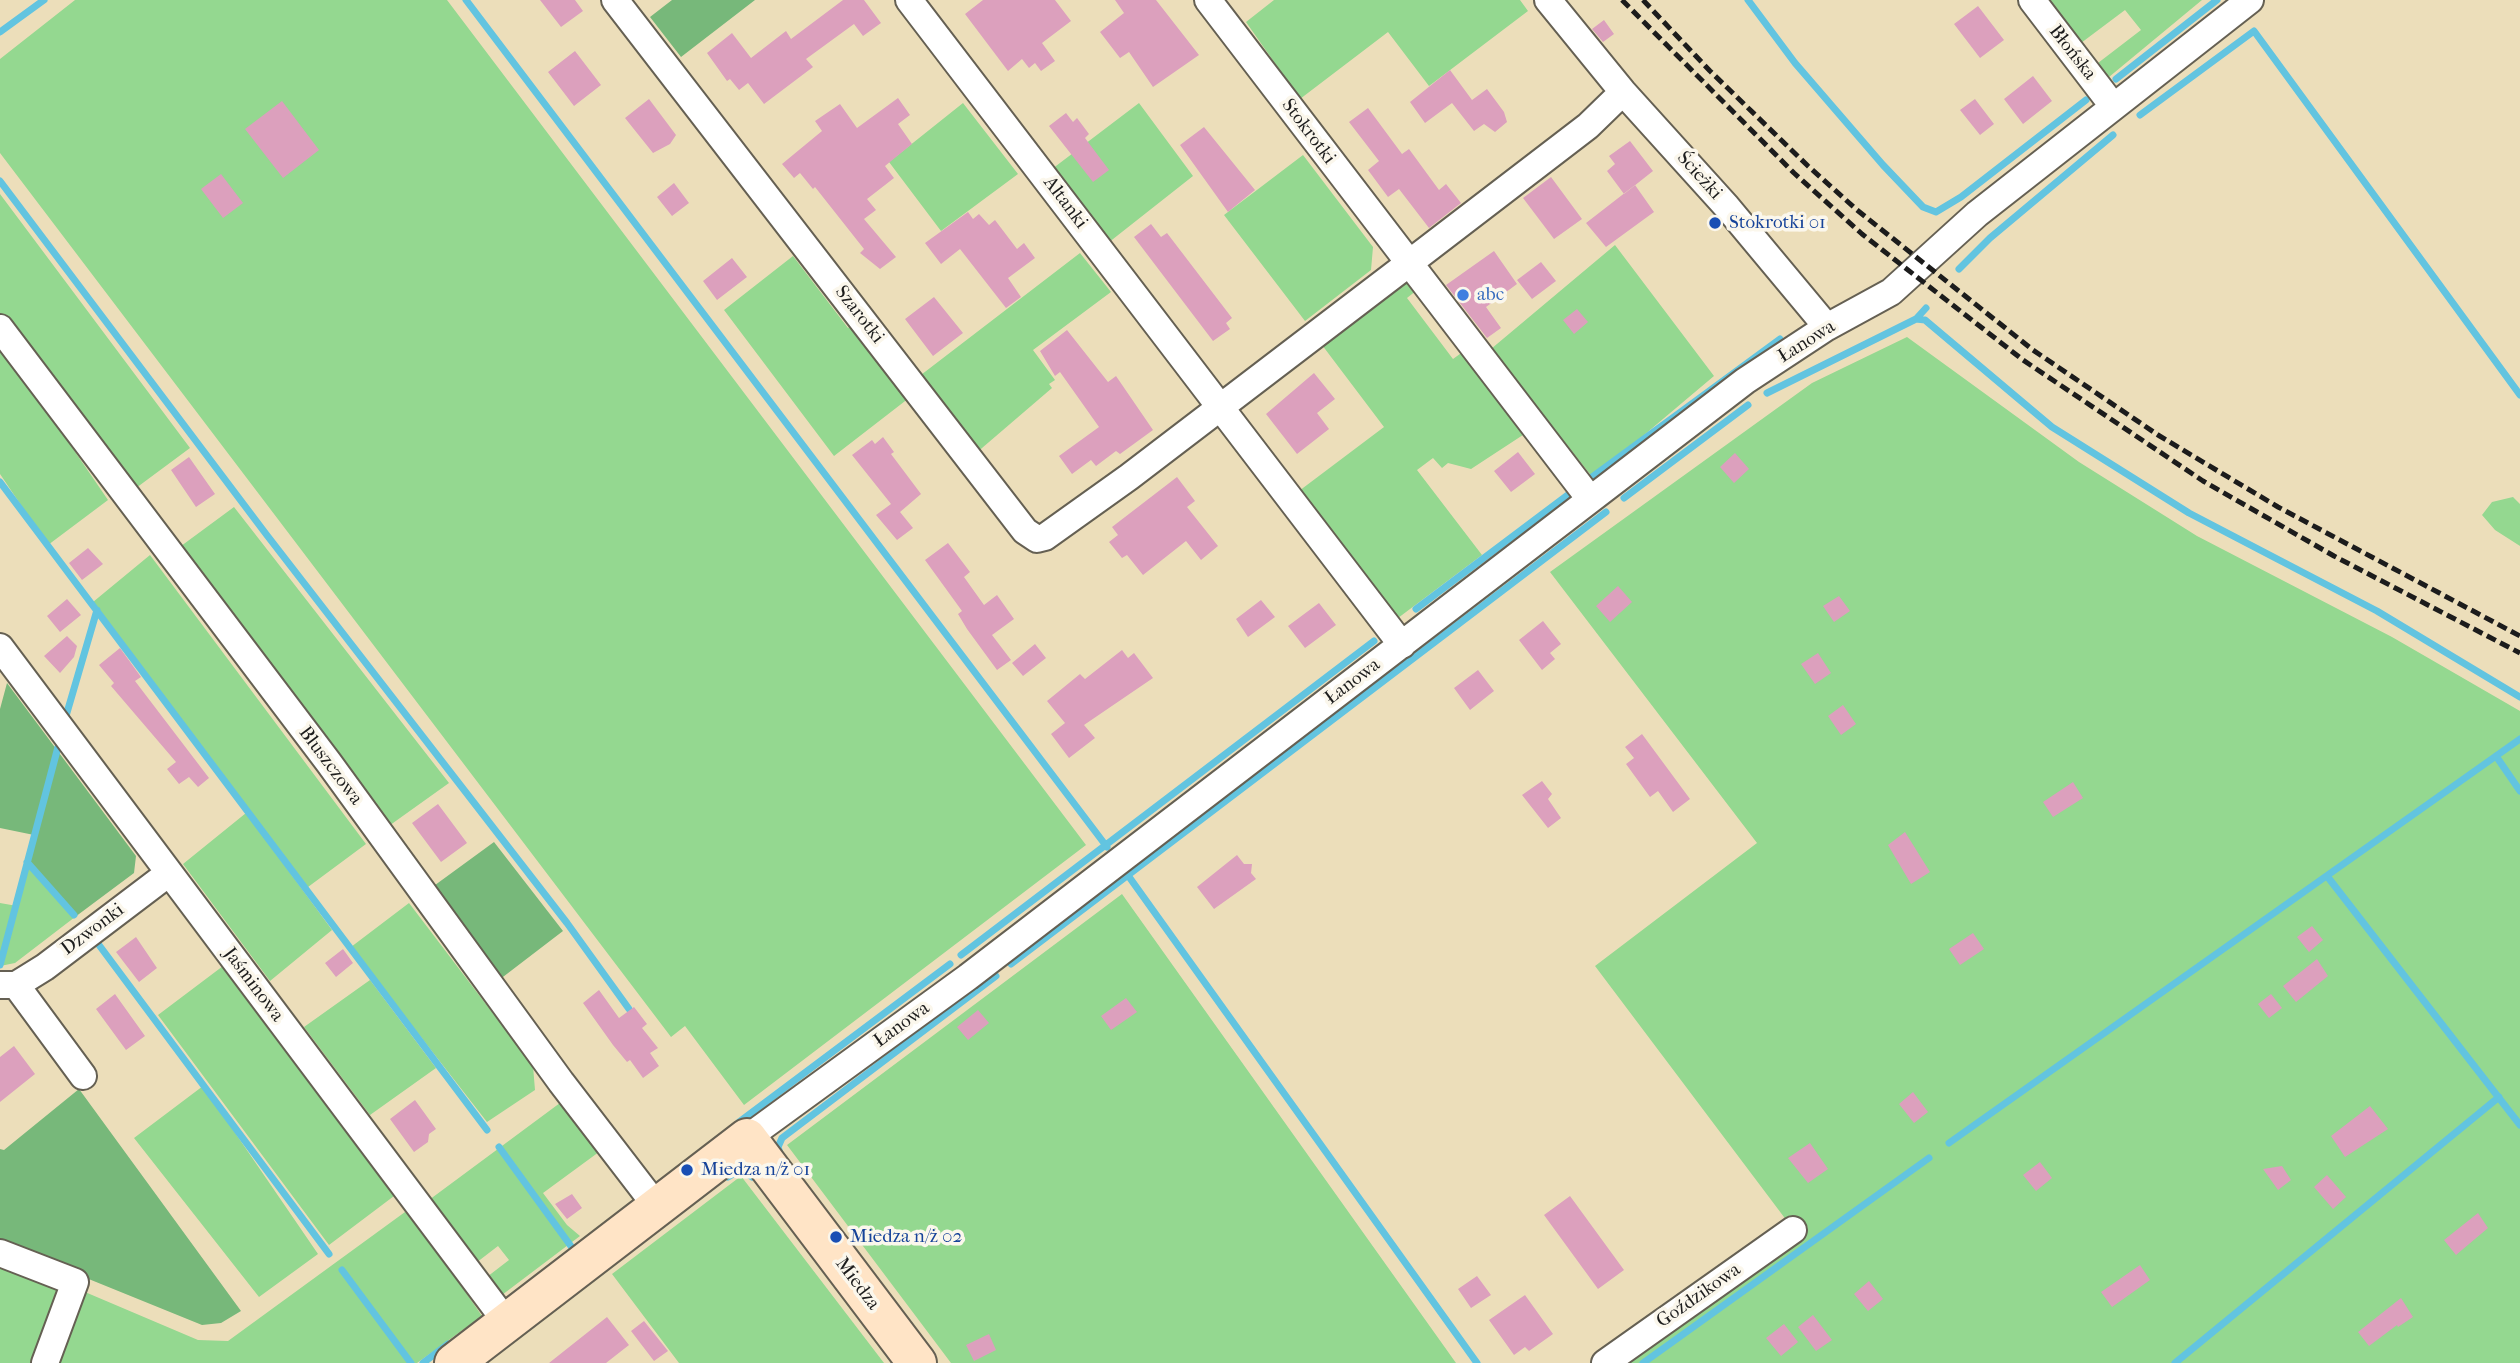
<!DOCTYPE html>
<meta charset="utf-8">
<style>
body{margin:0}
canvas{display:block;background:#ecdeba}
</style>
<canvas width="2520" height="1363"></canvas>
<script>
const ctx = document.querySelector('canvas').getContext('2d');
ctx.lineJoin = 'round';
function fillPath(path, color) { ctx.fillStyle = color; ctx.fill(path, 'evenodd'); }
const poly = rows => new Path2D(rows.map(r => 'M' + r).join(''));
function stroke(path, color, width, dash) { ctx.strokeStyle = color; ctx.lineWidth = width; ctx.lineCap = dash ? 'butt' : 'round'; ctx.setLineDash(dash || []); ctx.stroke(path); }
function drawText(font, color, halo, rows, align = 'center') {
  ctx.font = font + ' "IM FELL French Canon",serif'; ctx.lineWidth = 7; ctx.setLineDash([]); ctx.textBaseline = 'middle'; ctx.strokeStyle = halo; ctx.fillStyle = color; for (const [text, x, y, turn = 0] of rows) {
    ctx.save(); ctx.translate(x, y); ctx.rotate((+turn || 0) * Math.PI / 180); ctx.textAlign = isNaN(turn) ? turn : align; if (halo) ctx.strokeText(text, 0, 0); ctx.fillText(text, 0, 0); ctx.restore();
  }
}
fillPath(poly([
 [75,0,447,0,1086,845,744,1105,685,1026,671,1037,0,153,0,59],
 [1274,0,1520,0,1528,11,1429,86,1388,32,1300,99,1246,22],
 [2049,0,2202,0,2109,77,2098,63,2141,30,2125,10,2081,43],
 [963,103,1018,174,941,231,889,162],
 [1139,103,1193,176,1108,243,1052,169],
 [1303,155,1373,247,1371,270,1305,321,1224,215],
 [0,194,190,448,132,491,0,315],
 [1615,245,1714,376,1593,478,1491,349],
 [1080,253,1111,292,1033,350,1055,380,1049,384,1052,388,975,454,917,378],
 [793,256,848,328,856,322,909,398,834,456,724,310],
 [1397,283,1412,284,1417,290,1407,298,1453,359,1464,351,1526,433,1471,469,1448,463,1442,468,1433,458,1417,470,1482,555,1398,618,1299,491,1384,427,1319,341],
 [1907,337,2079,462,2197,536,2392,637,2520,711,2520,1363,1605,1363,1793,1229,1595,966,1757,843,1550,572,1812,383],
 [0,342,108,500,48,545,0,474],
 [2513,497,2520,504,2520,546,2495,530,2482,515,2492,502],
 [234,507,449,783,386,828,177,549],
 [150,555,366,844,308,887,93,602],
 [246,813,332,930,270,981,183,864],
 [29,863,75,917,15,963,0,966,0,903,17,906],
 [1122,894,1456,1363,951,1363,787,1145],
 [409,903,533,1066,535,1090,487,1122,351,947],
 [227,963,398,1193,329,1245,158,1015],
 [370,980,436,1068,370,1115,304,1027],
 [203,1086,318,1254,259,1297,134,1138],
 [564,1100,603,1149,543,1193,567,1225,580,1236,498,1298,483,1280,509,1260,498,1246,472,1266,429,1200],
 [741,1176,884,1363,679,1363,612,1274],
 [405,1212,415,1219,482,1316,417,1363,57,1363,85,1292,198,1340,228,1341],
 [0,1260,62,1284,34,1363,0,1363]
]), '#94d890');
fillPath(poly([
 [672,0,755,0,681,57,650,17],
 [7,683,136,856,134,873,75,917,29,863,34,835,0,828,0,709],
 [494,842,563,931,499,980,431,888],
 [79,1089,241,1311,221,1323,202,1325,0,1243,0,1149,4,1150]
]), '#77b87a');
stroke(poly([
 [466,0,1107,847],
 [1748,0,1795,63,1883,165,1923,207,1936,212,1961,197,2086,100],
 [0,32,44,0],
 [2116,79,2217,0],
 [2140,115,2254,31,2520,395],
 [0,181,266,534,567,923,629,1009],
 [1959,269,1990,238,2113,135],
 [1916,319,1926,308],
 [1767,393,1916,319,1925,320,2052,427,2189,513,2377,611,2520,697],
 [1592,477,1780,339],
 [0,482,487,1130],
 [1624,498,1748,405],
 [1416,609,1569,494],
 [66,716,97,610],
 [2496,756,2520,791],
 [27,862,74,915],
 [1127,874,1477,1363],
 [2327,876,2520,1125],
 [99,945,329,1254],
 [961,955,1374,641],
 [1011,964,1606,512],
 [0,965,58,747],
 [739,1122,950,964],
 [1949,1143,2520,739],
 [499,1147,573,1249],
 [780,1153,778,1147,782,1138,996,976],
 [728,1177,742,1169,752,1177],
 [342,1270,411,1363],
 [423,1363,448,1344],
 [1643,1363,1929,1158],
 [2175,1363,2499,1097]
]), '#62c4e0', 7);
fillPath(poly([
 [540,0,575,0,583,11,561,27],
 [843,0,864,0,881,23,863,36,854,24,806,59,813,67,764,104,748,83,739,90,730,79,727,81,707,53,732,33,751,58,786,31,791,39],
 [983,0,1055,0,1071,21,1042,43,1055,61,1041,71,1035,63,1029,68,1022,59,1008,71,965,14],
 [1115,0,1156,0,1199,55,1153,87,1129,52,1120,58,1100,32,1124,13],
 [1978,6,2004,40,1980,58,1954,24],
 [1604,20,1614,34,1603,42,1592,29],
 [575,51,601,85,574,106,548,72],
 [1450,70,1472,100,1487,89,1504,112,1507,122,1495,132,1484,124,1474,131,1452,103,1425,123,1410,102],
 [2033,76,2052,101,2023,124,2004,99],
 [898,98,910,115,898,124,912,144,885,166,894,178,867,199,876,210,864,219,896,257,880,269,860,253,864,249,815,187,813,189,800,173,794,178,782,164,822,131,815,121,840,104,857,128],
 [649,99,676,135,670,144,653,153,625,118],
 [1975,99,1994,124,1980,135,1960,110],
 [282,101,319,150,283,178,245,129],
 [1368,108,1402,154,1409,149,1439,190,1446,184,1461,203,1429,228,1399,189,1388,197,1368,170,1379,161,1349,122],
 [1066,113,1073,122,1077,118,1089,134,1085,138,1109,170,1093,182,1049,126],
 [1204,127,1255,190,1228,212,1180,145],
 [1630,141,1653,171,1624,194,1607,171,1615,164,1609,156],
 [221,174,243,203,223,218,201,189],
 [1551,177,1582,219,1554,239,1523,198],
 [674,183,689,203,672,216,657,197],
 [1635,185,1654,212,1606,247,1586,223],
 [968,212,973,219,979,214,989,225,995,220,1017,249,1024,243,1035,258,1008,278,1021,297,1006,308,960,249,941,264,925,243],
 [1151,224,1161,237,1167,233,1232,318,1226,323,1230,329,1213,341,1134,237],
 [1494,251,1517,284,1486,307,1501,328,1487,338,1446,285],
 [732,258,747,277,717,300,703,281],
 [1541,262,1556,281,1532,299,1517,280],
 [934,297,963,333,933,356,905,319],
 [1577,309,1588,322,1574,334,1563,320],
 [1067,330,1108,382,1116,376,1153,430,1120,454,1116,451,1096,466,1091,460,1072,474,1059,456,1099,427,1060,372,1055,376,1040,351],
 [1314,373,1335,399,1317,413,1329,429,1297,454,1266,414],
 [883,437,894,452,891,454,921,494,900,512,913,528,897,540,876,515,891,504,852,455,872,440,875,444],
 [1518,452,1535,474,1511,492,1494,471],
 [1735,453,1749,469,1734,483,1720,467],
 [189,457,215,494,196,507,171,470],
 [1177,477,1195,501,1187,507,1218,546,1201,560,1186,541,1143,575,1127,555,1122,558,1109,542,1118,535,1112,527],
 [948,543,970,572,964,577,984,605,997,595,1014,619,992,635,1011,660,997,670,967,629,958,614,962,611,925,560],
 [88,548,103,564,82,580,69,563],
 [1618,586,1632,602,1610,622,1596,606],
 [1839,596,1850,611,1834,622,1823,606],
 [67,599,81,615,60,632,47,616],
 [1261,600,1275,617,1248,637,1236,619],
 [1319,603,1336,625,1305,648,1288,626],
 [1543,621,1561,644,1550,653,1555,659,1542,670,1519,640],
 [67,636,77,646,74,657,60,673,44,656],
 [1035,644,1046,658,1023,676,1012,663],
 [120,648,141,677,135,681,209,778,198,787,189,777,179,784,167,769,176,762,111,686,114,683,99,665],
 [1122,650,1128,658,1134,653,1153,678,1084,725,1095,738,1069,758,1051,734,1065,723,1047,701,1080,674,1085,679],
 [1818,653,1831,673,1815,684,1801,664],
 [1478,670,1494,691,1470,710,1454,688],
 [1843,705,1856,724,1841,735,1828,716],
 [1642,734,1690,799,1673,812,1658,791,1650,797,1626,764,1634,758,1625,747],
 [1542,781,1552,794,1548,799,1561,818,1548,828,1522,795],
 [2073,782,2083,798,2053,817,2043,802],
 [438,804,467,843,441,862,412,823],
 [1905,832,1930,872,1911,884,1888,845],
 [1237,855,1244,864,1252,864,1251,873,1256,879,1214,909,1197,887],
 [2312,926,2323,940,2309,952,2297,937],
 [1973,933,1984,949,1960,965,1949,949],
 [136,937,157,968,139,982,116,952],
 [343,949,353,963,336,977,325,963],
 [2317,959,2328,976,2296,1002,2283,986],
 [599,990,619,1018,634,1007,647,1024,642,1028,658,1048,650,1053,659,1066,643,1078,630,1060,627,1062,613,1045,583,1003],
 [115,994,145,1036,126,1050,96,1009],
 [2271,994,2282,1008,2269,1018,2258,1004],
 [1126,998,1137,1012,1111,1030,1101,1016],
 [978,1010,989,1023,968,1040,957,1027],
 [14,1046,35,1074,0,1102,0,1057],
 [1913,1092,1928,1112,1914,1123,1899,1104],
 [415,1100,436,1129,429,1134,428,1142,414,1152,390,1119],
 [2370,1106,2388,1129,2345,1157,2331,1136],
 [1810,1143,1828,1169,1808,1183,1788,1158],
 [2040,1162,2052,1178,2036,1191,2023,1175],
 [2282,1166,2291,1180,2278,1190,2263,1169],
 [2327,1175,2346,1197,2333,1209,2314,1187],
 [572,1194,582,1208,567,1219,555,1204],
 [1570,1196,1624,1270,1598,1289,1544,1215],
 [2478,1213,2488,1228,2456,1255,2444,1240],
 [2140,1265,2150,1280,2112,1307,2101,1292],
 [1477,1276,1491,1295,1471,1308,1458,1289],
 [1869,1281,1883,1299,1868,1311,1854,1294],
 [1525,1295,1553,1334,1529,1351,1525,1347,1514,1355,1489,1320],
 [2401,1298,2413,1317,2398,1327,2397,1325,2369,1346,2358,1332],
 [1813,1315,1832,1340,1816,1351,1798,1327],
 [607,1317,629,1345,606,1363,549,1363],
 [644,1321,668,1351,654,1361,631,1331],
 [1784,1324,1798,1342,1781,1356,1766,1338],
 [989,1334,996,1350,974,1361,966,1345]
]), '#dca0bd');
const street = poly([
 [615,0,1025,531,1037,539,1045,537,1129,477,1408,264,1588,126,1623,92],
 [909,0,1402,645],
 [1208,0,1590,499],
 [1548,0,1623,92,1727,207,1827,327],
 [2032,0,2113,106],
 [0,328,329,763,561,1082,657,1207],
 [0,647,507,1323],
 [0,985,16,985,45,967,169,873],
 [16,985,83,1076],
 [747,1138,968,977,1745,381,1827,327,1891,292,1977,214,2250,0],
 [0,1253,75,1282,45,1363],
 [1605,1363,1793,1230]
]);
const secondary = poly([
 [454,1363,747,1138,917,1363]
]);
stroke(street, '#656053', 30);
stroke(secondary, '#656053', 42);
stroke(street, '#fff', 26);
stroke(secondary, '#ffe4c6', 38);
stroke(poly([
 [1622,0,1794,173,1862,234,2023,360,2203,481,2334,556,2520,653],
 [1643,0,1710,71,1808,166,1857,210,2033,350,2158,435,2278,507,2520,636]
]), '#1c1c1c', 5, [10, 5]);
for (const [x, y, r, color] of [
 [1715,223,7,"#1a4fb4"],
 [1463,295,7,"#3f7fe0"],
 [687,1170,7,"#1a4fb4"],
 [836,1237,7,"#1a4fb4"]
]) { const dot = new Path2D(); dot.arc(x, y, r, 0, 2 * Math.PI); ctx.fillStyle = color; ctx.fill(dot); stroke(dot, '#fbf7ec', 2.5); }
drawText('19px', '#1c1c1c', '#fbf7ec', [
 ["Błońska",2072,53,52],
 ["Stokrotki",1308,132,53],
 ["Ścieżki",1699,176,48],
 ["Altanki",1065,203,53],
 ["Szarotki",859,315,52],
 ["Łanowa",1807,342,-32],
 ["Łanowa",1353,682,-37],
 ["Bluszczowa",330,766,53],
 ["Dzwonki",93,930,-37],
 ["Jaśminowa",253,985,53],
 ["Łanowa",902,1025,-36],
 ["Miedza",857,1284,53],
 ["Goździkowa",1699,1296,-35]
]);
drawText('19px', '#164399', '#fbf7ec', [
 ["Stokrotki 01",1729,223],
 ["Miedza n/ż 01",701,1170],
 ["Miedza n/ż 02",850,1237]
], 'left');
drawText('19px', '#366cbe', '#fbf7ec', [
 ["abc",1477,295]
], 'left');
</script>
